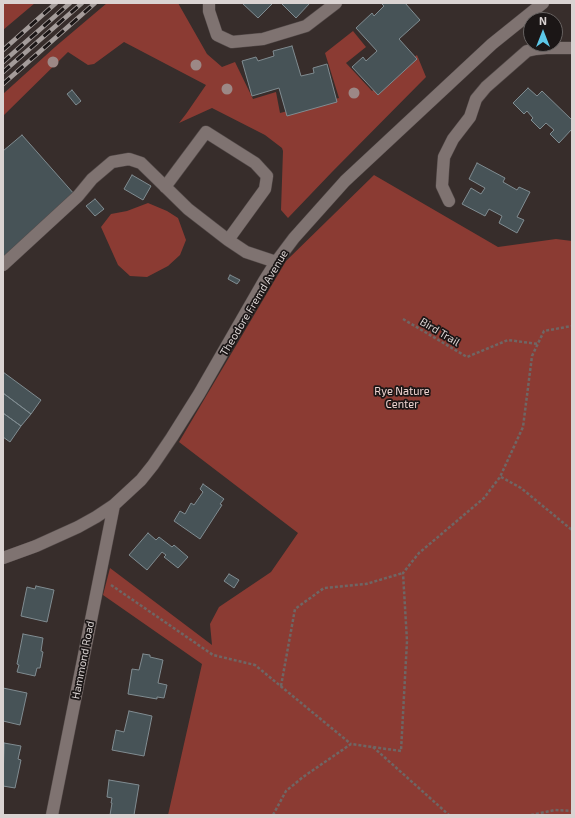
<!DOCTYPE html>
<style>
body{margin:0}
#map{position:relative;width:575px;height:818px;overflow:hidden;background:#372d2b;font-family:"Exo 2",sans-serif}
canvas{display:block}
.frame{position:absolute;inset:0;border:4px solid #dad3d2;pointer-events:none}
.north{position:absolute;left:523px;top:12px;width:40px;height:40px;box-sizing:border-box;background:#1b1616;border:1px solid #676261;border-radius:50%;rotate:0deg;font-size:11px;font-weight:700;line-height:16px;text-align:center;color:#dad3d2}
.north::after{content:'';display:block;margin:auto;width:14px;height:18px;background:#5cc7e8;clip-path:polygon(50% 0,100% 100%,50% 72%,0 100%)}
</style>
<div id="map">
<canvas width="575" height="818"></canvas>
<div class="frame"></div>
<div class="north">N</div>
</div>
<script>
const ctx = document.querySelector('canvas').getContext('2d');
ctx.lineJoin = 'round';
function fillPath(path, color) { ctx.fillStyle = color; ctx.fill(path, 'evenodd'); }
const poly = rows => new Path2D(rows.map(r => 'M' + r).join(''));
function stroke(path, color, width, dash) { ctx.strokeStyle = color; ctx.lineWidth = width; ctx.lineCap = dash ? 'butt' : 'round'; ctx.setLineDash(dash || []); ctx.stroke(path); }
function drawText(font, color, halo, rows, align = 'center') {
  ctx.font = font + ' "Exo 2",sans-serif'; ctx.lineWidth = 3.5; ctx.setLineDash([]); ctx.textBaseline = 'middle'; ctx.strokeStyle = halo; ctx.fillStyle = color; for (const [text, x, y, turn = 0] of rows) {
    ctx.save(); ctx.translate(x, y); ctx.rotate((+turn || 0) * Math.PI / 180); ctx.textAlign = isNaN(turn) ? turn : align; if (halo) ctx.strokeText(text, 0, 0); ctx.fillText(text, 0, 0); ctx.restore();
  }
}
fillPath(poly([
 [3,3,35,3,3,30],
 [107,3,178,3,207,54,222,67,235,62,253,99,276,92,280,113,339,98,325,53,353,31,366,47,346,63,372,91,417,55,426,77,332,172,288,218,281,210,283,151,282,148,265,135,212,108,179,123,186,114,206,85,124,42,94,64,88,65,68,52,3,116,3,94,55,47],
 [374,175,498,247,556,239,572,241,572,815,168,815,202,664,103,595,110,568,212,645,210,624,219,607,271,572,298,533,179,442,286,261],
 [148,203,167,211,178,218,186,240,180,255,168,266,147,277,130,276,118,265,101,227,111,214,127,211]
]), '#8b3b33');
const building = poly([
 [242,3,273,3,258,18,242,3],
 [281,3,310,3,296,18,281,3],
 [383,3,405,3,420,20,399,39,417,59,378,95,352,67,363,57,366,61,377,51,356,28,372,13,374,16,384,6,382,4,383,3],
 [292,46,301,76,314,73,313,68,327,64,337,102,287,116,279,88,252,96,242,61,256,57,258,61,274,56,273,51,292,46],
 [528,88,537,96,542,91,572,120,572,129,559,143,550,134,554,130,546,123,540,129,531,120,533,118,527,111,524,114,513,103,528,88],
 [72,90,81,101,76,105,67,94,72,90],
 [22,135,75,195,3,258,3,151,22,135],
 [477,163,505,178,503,182,517,190,519,187,530,192,517,217,524,220,517,233,499,223,502,216,489,209,485,216,462,204,471,188,481,194,485,188,469,179,477,163],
 [132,175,151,186,143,200,124,189,132,175],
 [95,199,104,209,95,216,86,206,95,199],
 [230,275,240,280,237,284,228,279,230,275],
 [3,372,41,400,31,414,3,393,3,372],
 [3,393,31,414,21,426,3,413,3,393],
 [3,413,21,426,10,442,3,437,3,413],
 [203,484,224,499,220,504,222,505,200,539,174,521,180,511,185,514,191,503,194,505,203,492,200,489,203,484],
 [148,533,156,540,159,537,172,547,174,545,188,557,178,568,164,557,166,555,162,552,147,570,129,555,148,533],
 [229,574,239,580,234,588,224,581,229,574],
 [36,586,54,590,47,622,21,616,27,587,35,589,36,586],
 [23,634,43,638,41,651,43,652,40,668,37,668,35,676,17,672,19,665,17,664,23,634],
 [143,654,150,655,150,657,163,660,158,683,167,685,164,698,157,697,157,699,128,694,132,669,139,670,143,654],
 [3,688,27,693,20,725,3,721,3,688],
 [129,711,152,716,144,756,112,750,116,730,124,732,129,711],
 [4,743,21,746,18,759,21,760,15,788,3,786,4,743],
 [109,780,139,785,134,815,110,815,112,803,111,803,112,798,107,797,109,780]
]);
fillPath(building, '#475357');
stroke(building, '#808c91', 1);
const minor = poly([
 [209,3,209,11,217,35,232,42,263,39,306,26,336,3],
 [165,187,206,132,255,163,267,176,265,189,228,240],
 [449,201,442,186,443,170,444,157,453,139,470,117,476,99,486,87,527,51,536,49,546,48,572,48],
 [3,265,78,196,92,179,112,162,129,159,141,163,188,209,228,240,246,252,276,262],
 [3,558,36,546,78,527,96,517,114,505,141,480,153,465,172,437,199,394,264,281,276,262,294,238,345,181,492,44,543,3],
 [52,815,114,505]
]);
stroke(minor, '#534a49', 13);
stroke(poly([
 [403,319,467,357,508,340,538,344],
 [501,477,521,488,572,530],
 [111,585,213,655,255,665,351,744],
 [281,686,295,609,324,588,366,584,403,573],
 [373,747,449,815],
 [273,815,286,791,303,777,351,744,401,751,407,641,403,573,419,553,484,498,500,477,523,427,532,356,544,331,572,326],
 [531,815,555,810,572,811]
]), '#6f6664', 2.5, [3, 2]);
stroke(minor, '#7f7371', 12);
const rail = poly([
 [3,50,56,3],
 [3,62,70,3],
 [3,72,82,3],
 [3,84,95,3]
]);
stroke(rail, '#a49c9a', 4.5);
stroke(rail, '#1b1616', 3, [9]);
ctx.fillStyle = '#9c8886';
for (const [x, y] of [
 [53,62],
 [196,65],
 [227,89],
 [354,93]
]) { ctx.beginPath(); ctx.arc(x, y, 5.5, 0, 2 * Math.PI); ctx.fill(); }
drawText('11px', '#dad3d2', '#1b1616', [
 ["Theodore Fremd Avenue",254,303,-59],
 ["Bird Trail",440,332,31],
 ["Hammond Road",83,660,-79]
]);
drawText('11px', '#eed3d0', '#1b1616', [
 ["Rye Nature",402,391],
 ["Center",402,404]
]);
</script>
